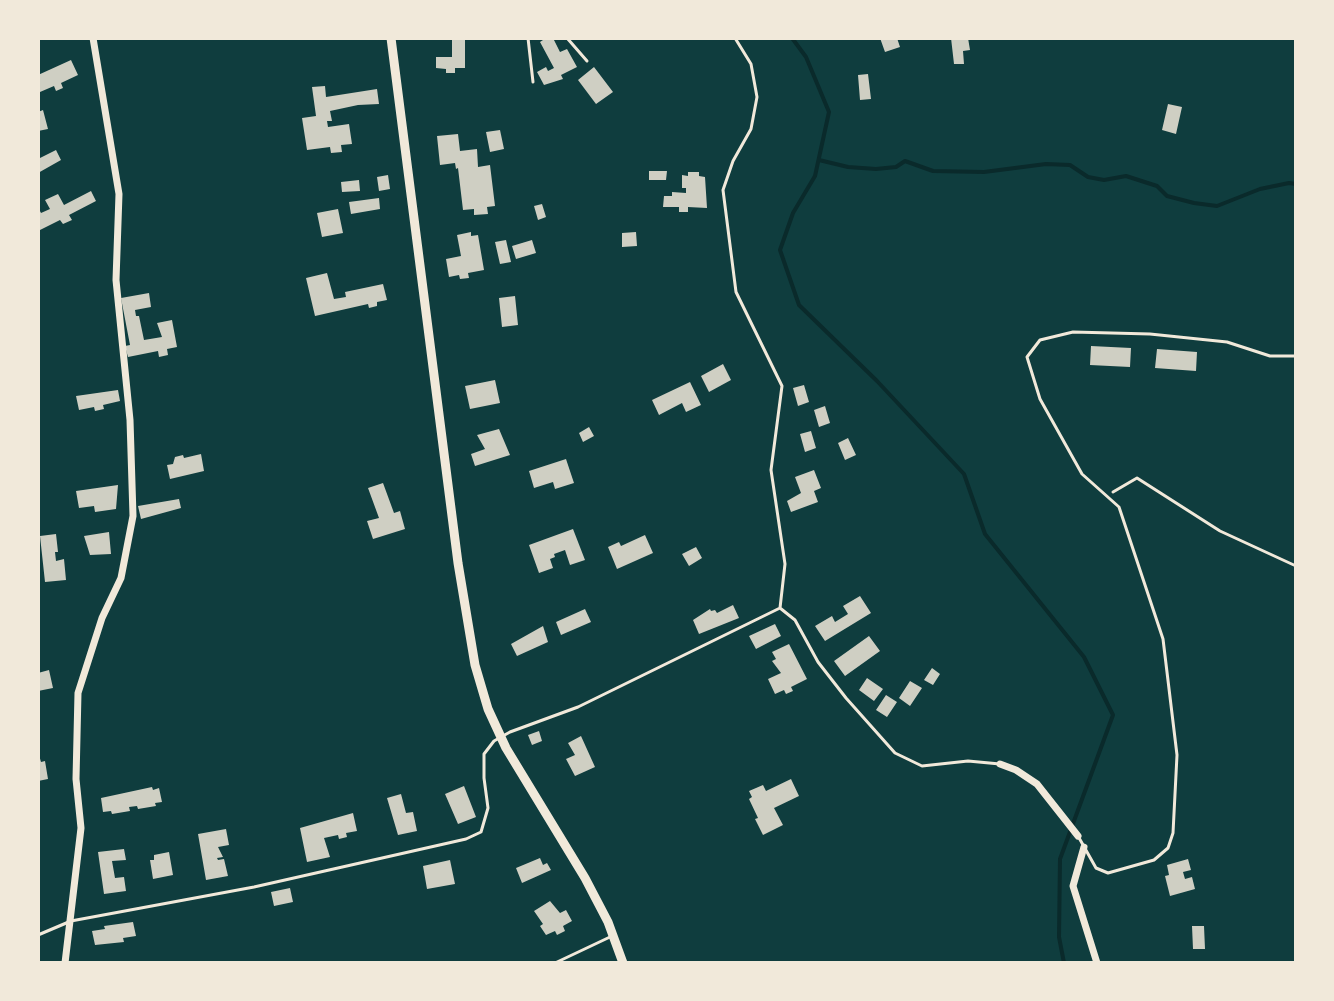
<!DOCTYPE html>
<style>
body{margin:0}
#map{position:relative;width:1334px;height:1001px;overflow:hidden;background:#0f3d3e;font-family:Mulish,sans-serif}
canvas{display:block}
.frame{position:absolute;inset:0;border:40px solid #f1e9da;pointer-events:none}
</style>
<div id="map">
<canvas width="1334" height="1001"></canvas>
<div class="frame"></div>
</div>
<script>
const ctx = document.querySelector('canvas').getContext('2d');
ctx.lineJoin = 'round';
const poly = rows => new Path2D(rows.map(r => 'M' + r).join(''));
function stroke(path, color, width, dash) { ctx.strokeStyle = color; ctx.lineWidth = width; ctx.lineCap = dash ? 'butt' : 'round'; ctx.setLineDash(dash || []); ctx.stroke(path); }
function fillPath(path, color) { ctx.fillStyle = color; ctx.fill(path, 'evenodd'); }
stroke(poly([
 [792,38,806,57,829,112,815,176,793,213,780,250,799,305,877,381,964,474,985,534,1084,657,1113,715,1060,859,1059,937,1064,963],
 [819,160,848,167,876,169,896,167,905,161,933,171,984,172,1046,164,1070,165,1088,177,1104,180,1126,176,1157,186,1167,196,1194,203,1217,206,1260,189,1289,183,1296,184]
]), '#0a2a2b', 4);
fillPath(poly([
 [452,38,465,38,465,68,455,68,455,73,446,73,446,69,436,68,436,57,452,57],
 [546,38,553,38,560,52,567,49,577,67,561,75,563,79,544,85,537,72,546,67,548,71,554,68,540,42],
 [880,38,897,38,900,47,885,52],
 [951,38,968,38,970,50,963,51,964,64,954,64],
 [71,60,78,75,61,83,63,88,56,91,54,86,40,92,38,75],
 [594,67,613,92,596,104,578,80],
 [868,74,871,99,860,100,858,75],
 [325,86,326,97,377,89,379,104,358,105,330,111,332,121,327,121,328,127,349,124,352,144,341,145,342,152,331,153,330,147,307,150,302,118,316,116,312,87],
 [1168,104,1182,107,1176,134,1162,130],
 [43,110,48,129,38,131,38,112],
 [500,130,504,149,490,152,486,132],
 [458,134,460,151,477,149,478,167,490,165,495,206,487,207,488,214,474,215,474,209,463,210,458,168,456,169,455,163,440,165,437,136],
 [56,150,61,160,38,173,38,159],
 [649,171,667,171,666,180,649,180],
 [688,172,699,172,699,176,705,177,707,208,688,207,688,212,679,212,679,207,663,207,664,196,672,196,672,192,686,193,686,188,682,188,682,175,688,176],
 [388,175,390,189,379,191,377,177],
 [359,180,360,191,342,192,341,182],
 [91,191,96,201,69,215,72,220,63,224,60,220,38,231,38,207,41,213,50,209,45,200,58,194,64,205],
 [379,198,380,209,351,214,349,202],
 [542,204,546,217,538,220,534,206],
 [338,209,343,233,322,237,317,213],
 [471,232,471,236,478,235,484,270,468,273,469,278,460,279,459,275,449,277,446,259,461,256,457,235],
 [636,232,637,246,622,247,622,233],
 [506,240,511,262,500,264,495,242],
 [532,240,536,253,516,259,512,246],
 [327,273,334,299,346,297,345,292,383,284,387,300,377,302,377,306,369,308,368,304,315,316,306,278],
 [149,293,151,307,135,310,136,316,139,316,144,340,162,337,157,323,172,320,177,347,167,349,168,355,159,357,158,351,128,357,125,346,130,345,121,298],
 [515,296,518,325,502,327,499,298],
 [1091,346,1131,348,1130,367,1090,365],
 [1157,349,1197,352,1196,371,1155,368],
 [723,364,731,380,709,392,701,376],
 [495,380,500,403,470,409,465,386],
 [690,382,701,405,686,412,682,403,659,415,652,400],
 [804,385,809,402,798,406,793,388],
 [118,390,120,401,103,405,104,409,95,411,94,407,79,410,76,396],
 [825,406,830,423,819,427,814,410],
 [589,427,594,436,583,442,579,433],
 [499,429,510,455,475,466,471,454,485,449,477,435],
 [811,431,816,448,805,452,800,434],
 [848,438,856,455,845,460,838,443],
 [201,454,204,471,170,479,167,465,173,464,175,457,183,455,184,458],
 [566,459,574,483,555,489,553,482,534,488,529,471],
 [814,470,821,488,814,491,818,502,791,512,787,501,801,493,795,477],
 [383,483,394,513,400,511,405,529,373,539,367,521,379,518,368,488],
 [118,485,116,509,95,512,94,506,79,508,76,491],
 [179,499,181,508,141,519,138,506],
 [573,529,585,560,570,565,565,550,554,554,555,557,550,559,553,568,539,573,529,545],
 [109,532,111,554,90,555,84,536],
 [56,534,58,552,55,552,56,561,64,559,66,580,45,582,40,536],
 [645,535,653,553,617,569,608,547,619,542,621,546],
 [696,547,702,558,689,566,682,554],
 [860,596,871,613,825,641,815,626,832,616,835,622,848,614,843,606],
 [733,605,739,618,699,634,693,620,710,609,711,611,715,610,717,613],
 [585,609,591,622,561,635,556,622],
 [775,624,781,636,756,649,749,636],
 [543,626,548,642,517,656,511,644],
 [869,636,880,651,845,676,834,661],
 [789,644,807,679,791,687,793,691,786,694,784,690,775,694,768,679,781,673,772,661,776,659,772,652],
 [932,668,940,674,933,685,924,680],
 [49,670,53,688,38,691,38,673],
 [867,678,883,689,874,701,859,690],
 [910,681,922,688,910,706,899,698],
 [886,695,897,702,887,717,876,710],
 [539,731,542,741,532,745,528,735],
 [581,736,595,767,575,776,566,759,575,755,568,743],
 [39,755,41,762,45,761,48,779,38,781],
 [791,779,799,796,774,808,783,825,763,835,755,819,758,818,749,799,752,797,749,791,763,785,766,791],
 [464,786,476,817,458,824,445,794],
 [152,787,153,790,159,788,162,802,155,803,156,806,138,809,137,806,129,807,130,811,112,814,111,811,103,812,101,798],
 [401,794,406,813,413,812,417,831,398,835,387,798],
 [353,813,357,831,346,833,347,837,339,839,338,835,324,838,330,857,307,862,300,828],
 [226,829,229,845,218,847,223,857,217,858,218,860,224,859,228,876,206,880,198,834],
 [124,849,126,860,112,861,115,878,124,877,126,891,104,894,98,852],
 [169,852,173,875,153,879,150,860,154,860,154,855],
 [540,858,543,865,547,863,551,870,522,883,516,868],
 [1188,859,1191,870,1183,872,1185,879,1192,877,1195,889,1170,896,1165,876,1169,875,1167,865],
 [450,860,455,884,427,889,423,866],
 [290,888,293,902,274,906,271,892],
 [550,901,560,913,566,910,572,921,563,926,565,931,557,935,555,931,546,935,540,926,543,924,534,911],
 [133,922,136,936,123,938,124,942,95,945,92,931,105,929,104,926],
 [1192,926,1204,926,1205,949,1193,949]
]), '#cfcfc3');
stroke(poly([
 [1113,492,1137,478,1220,531,1296,566]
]), '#f1e9da', 3);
stroke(poly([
 [528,38,533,82],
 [567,38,587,61],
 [735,38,751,64,757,97,751,129,733,161,723,190,736,292,782,386,771,470,785,564,780,608],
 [1078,836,1096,868,1108,873,1154,860,1168,848,1173,833,1177,755,1163,639,1119,507,1082,474,1040,399,1027,357,1040,340,1073,332,1150,334,1227,342,1270,356,1296,356],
 [38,935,71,921,254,887,466,839,481,832,488,808,484,778,484,754,494,741,510,732,578,707,780,608,795,620,818,662,846,698,895,753,922,766,968,761,1000,764],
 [555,963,610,937]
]), '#f1e9da', 3);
stroke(poly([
 [1000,764,1016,770,1037,784,1078,836],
 [1084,847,1073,886,1097,963],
 [65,963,81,828,76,779,78,693,102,618,121,578,133,516,130,420,116,280,119,194,93,38]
]), '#f1e9da', 7);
stroke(poly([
 [391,38,458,563,475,665,488,709,506,748,585,878,608,922,623,963]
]), '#f1e9da', 9);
</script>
